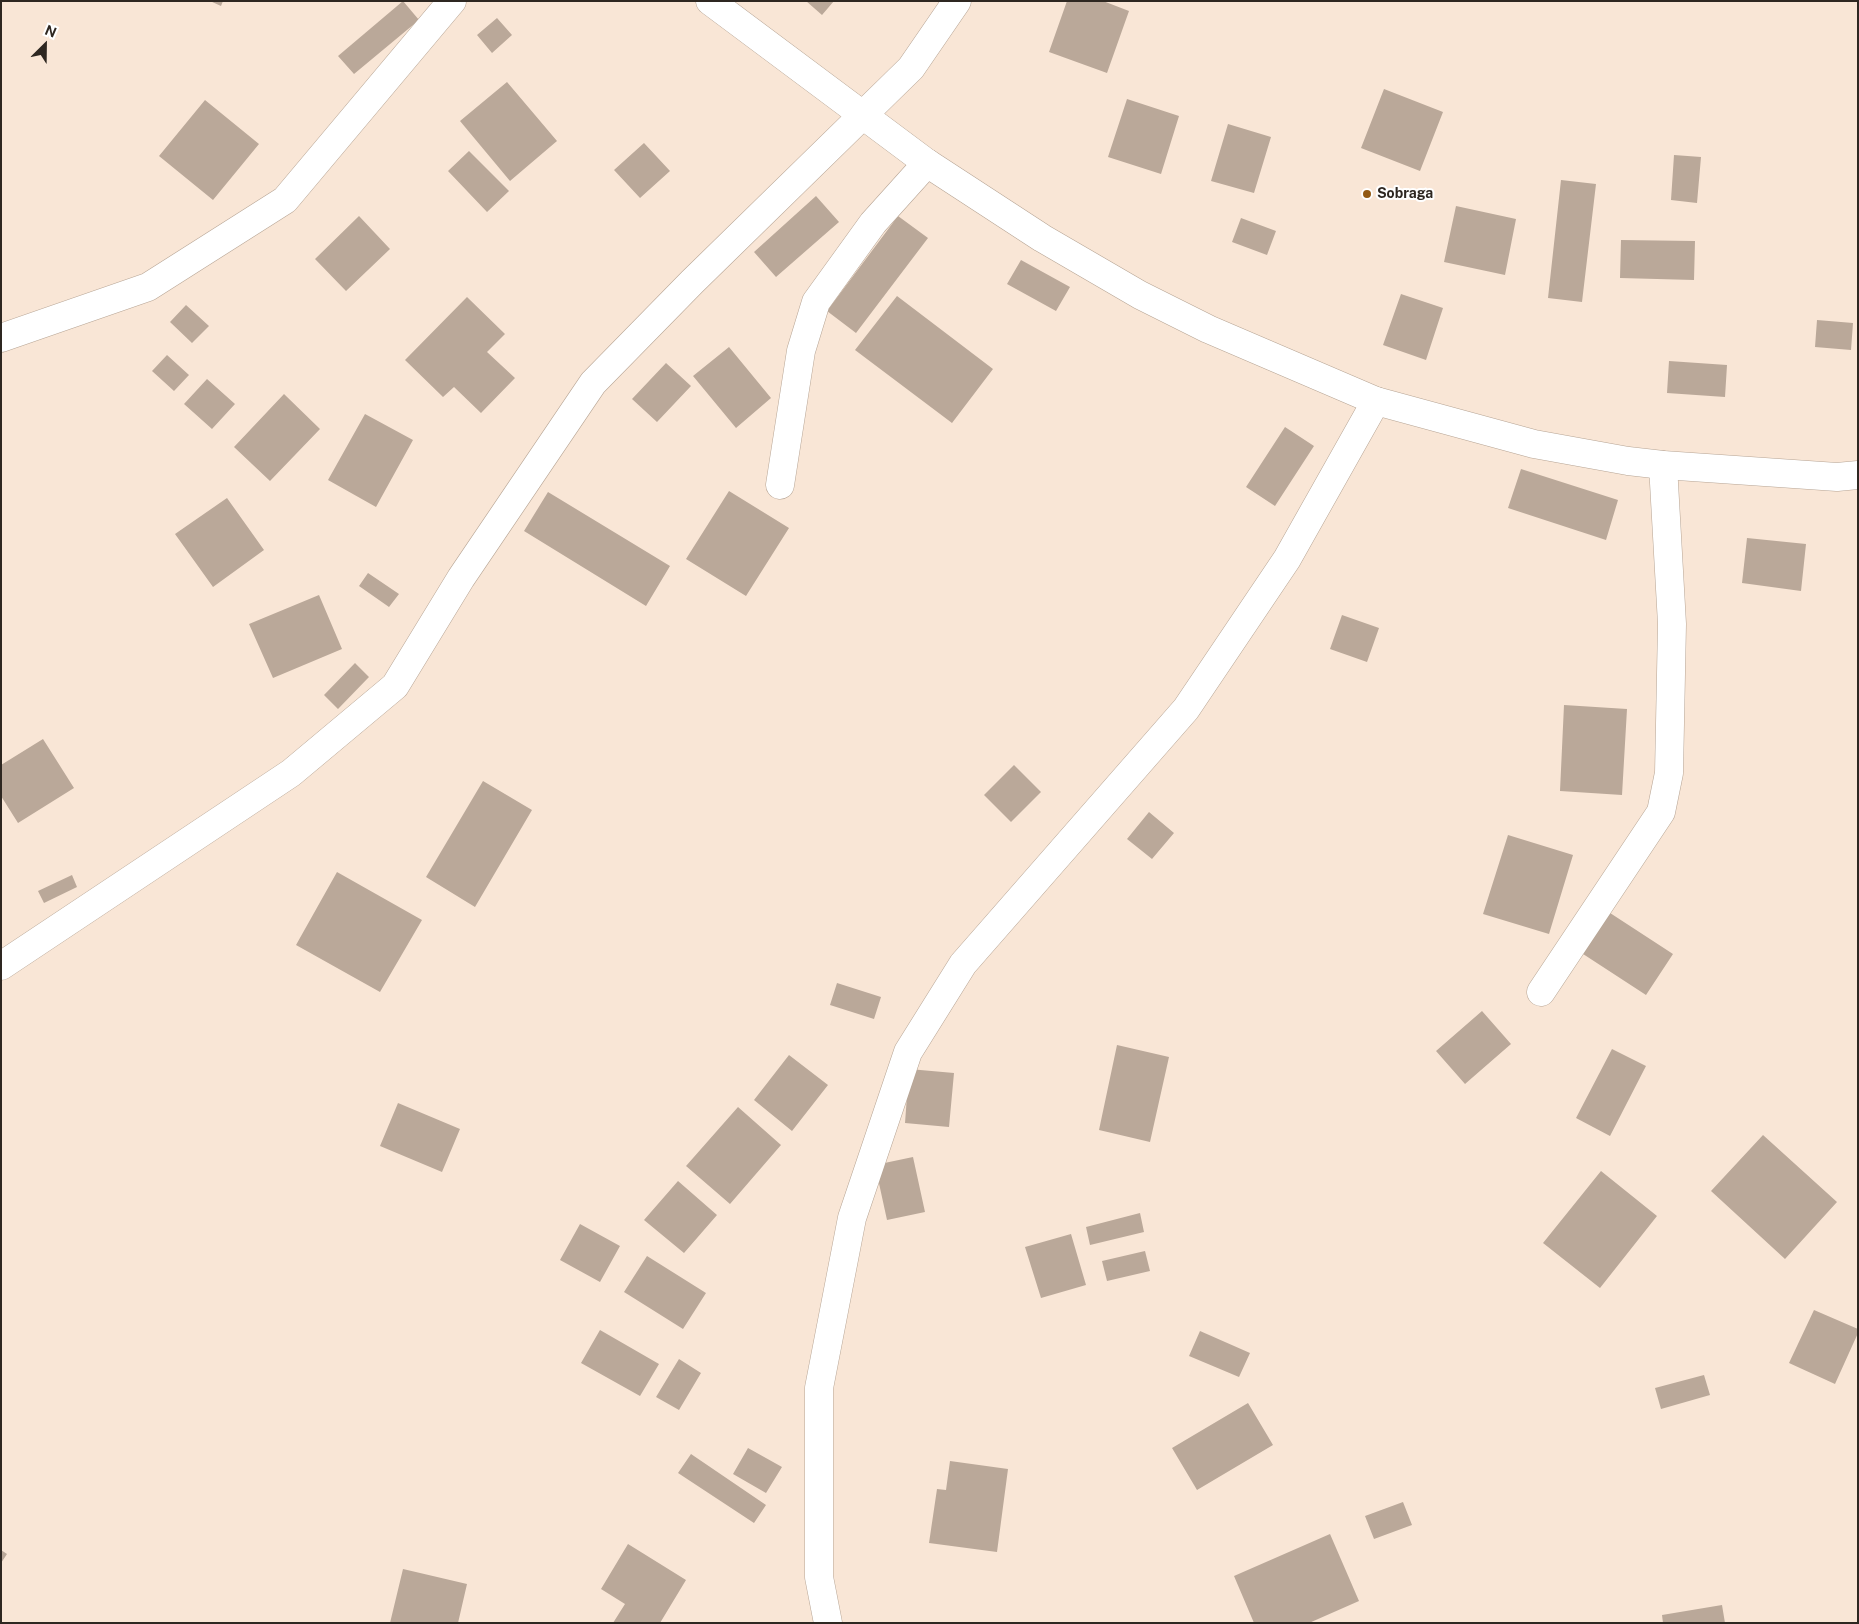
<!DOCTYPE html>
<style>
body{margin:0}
#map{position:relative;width:1859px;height:1624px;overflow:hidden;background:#f9e6d6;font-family:"Public Sans",sans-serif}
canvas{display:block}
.frame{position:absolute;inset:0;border:2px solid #2e2721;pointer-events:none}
.north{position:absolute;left:20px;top:20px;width:50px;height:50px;-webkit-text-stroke:4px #fff;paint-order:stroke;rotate:23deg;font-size:14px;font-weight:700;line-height:20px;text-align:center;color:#2e2721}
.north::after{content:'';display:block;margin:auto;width:18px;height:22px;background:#2e2721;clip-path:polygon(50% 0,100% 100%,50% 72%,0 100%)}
</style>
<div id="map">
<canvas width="1859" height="1624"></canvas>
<div class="frame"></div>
<div class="north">N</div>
</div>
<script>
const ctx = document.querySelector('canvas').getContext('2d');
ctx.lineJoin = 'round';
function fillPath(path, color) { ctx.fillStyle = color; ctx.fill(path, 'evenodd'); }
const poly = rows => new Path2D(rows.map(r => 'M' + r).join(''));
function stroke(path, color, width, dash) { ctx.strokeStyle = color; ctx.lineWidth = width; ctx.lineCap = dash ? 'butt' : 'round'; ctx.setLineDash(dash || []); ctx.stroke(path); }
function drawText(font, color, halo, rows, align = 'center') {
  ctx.font = font + ' "Public Sans",sans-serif'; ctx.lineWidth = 4; ctx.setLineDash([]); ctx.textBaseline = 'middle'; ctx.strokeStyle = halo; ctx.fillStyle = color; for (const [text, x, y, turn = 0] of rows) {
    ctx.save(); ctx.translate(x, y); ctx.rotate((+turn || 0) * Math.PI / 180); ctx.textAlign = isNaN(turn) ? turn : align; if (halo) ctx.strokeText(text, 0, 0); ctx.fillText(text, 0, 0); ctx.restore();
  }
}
fillPath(poly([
 [210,1,223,1,221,6],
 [403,1,419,20,354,74,338,56],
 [806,1,834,1,822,15],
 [1067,1,1103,1,1129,11,1107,73,1049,52],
 [497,18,512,35,492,53,477,35],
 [507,82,557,141,510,181,460,121],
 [1384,89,1443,112,1420,171,1361,148],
 [1127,99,1179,116,1161,174,1108,157],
 [205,100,259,144,213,200,159,156],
 [1228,124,1271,137,1254,193,1211,181],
 [644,143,670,171,640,198,614,170],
 [469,151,509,191,487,212,448,171],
 [1674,155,1701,157,1697,203,1671,200],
 [1561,180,1596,184,1582,302,1548,298],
 [816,196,839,222,776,277,754,252],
 [1456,206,1516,219,1505,275,1444,262],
 [359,216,390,249,346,291,315,259],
 [898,216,928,238,856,333,827,311],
 [1241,218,1276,231,1267,255,1232,242],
 [1621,240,1695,241,1694,280,1620,278],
 [1021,260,1070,287,1056,311,1007,284],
 [1401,294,1443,308,1426,360,1383,345],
 [897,296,993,369,952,423,855,350],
 [467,297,505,334,487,352,515,378,481,413,454,387,443,397,405,360],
 [186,305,209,326,192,343,170,322],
 [1817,320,1853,323,1851,350,1815,347],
 [729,347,771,398,736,428,693,376],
 [167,355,189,375,174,391,152,371],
 [1669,361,1727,365,1725,397,1667,393],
 [666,363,691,386,657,422,632,399],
 [207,379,235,404,212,429,184,404],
 [284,394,320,429,270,481,234,447],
 [365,414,413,440,376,507,328,480],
 [1285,427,1314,446,1275,506,1246,487],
 [1521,469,1618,500,1606,540,1508,508],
 [729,491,789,528,746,596,686,559],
 [548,492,670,566,646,606,524,531],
 [227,498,264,550,213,587,175,534],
 [1747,538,1806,544,1801,591,1742,583],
 [368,573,399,594,389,607,359,586],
 [319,595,342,649,273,678,249,624],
 [1342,615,1379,628,1367,662,1330,649],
 [355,663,369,677,338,709,324,695],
 [1564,705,1627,709,1622,795,1560,791],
 [43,739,74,788,18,823,1,796,1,765],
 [1014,765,1041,792,1011,822,984,795],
 [483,781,532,810,475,907,426,877],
 [1149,812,1174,833,1152,859,1127,839],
 [1508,835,1573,855,1549,934,1483,914],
 [337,872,422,920,380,992,296,945],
 [72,875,77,887,44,903,38,891],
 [1607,911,1673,954,1646,995,1580,952],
 [837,983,881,997,874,1019,830,1005],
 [1482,1011,1511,1044,1465,1084,1436,1051],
 [1117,1045,1169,1057,1150,1142,1099,1130],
 [1612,1049,1646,1066,1610,1136,1576,1118],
 [789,1055,828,1085,792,1131,754,1100],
 [909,1069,954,1073,949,1127,905,1123],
 [398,1103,460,1129,442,1172,380,1146],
 [738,1107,781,1145,730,1204,686,1166],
 [1763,1135,1837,1202,1785,1259,1711,1191],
 [913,1157,925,1212,887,1220,875,1165],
 [1601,1171,1657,1216,1600,1288,1543,1243],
 [678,1181,717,1215,684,1253,644,1220],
 [1140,1213,1144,1232,1090,1245,1086,1227],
 [580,1224,620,1246,600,1282,560,1260],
 [1071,1234,1086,1285,1041,1298,1025,1247],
 [1145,1251,1150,1271,1107,1281,1102,1261],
 [647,1256,706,1293,683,1329,624,1292],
 [1814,1310,1858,1329,1858,1333,1835,1384,1789,1363],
 [600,1330,659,1364,640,1396,581,1363],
 [1200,1331,1250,1353,1239,1377,1189,1356],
 [679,1359,701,1373,679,1410,656,1397],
 [1704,1375,1710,1395,1661,1409,1655,1388],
 [1248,1403,1273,1445,1197,1490,1172,1448],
 [748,1448,782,1467,766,1493,733,1474],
 [691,1454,766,1505,754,1523,678,1473],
 [950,1461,1008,1469,997,1552,929,1543,937,1489,946,1490],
 [1403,1502,1412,1525,1374,1539,1365,1516],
 [1330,1534,1359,1601,1309,1623,1254,1623,1234,1576],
 [628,1544,686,1580,660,1623,613,1623,625,1604,601,1589],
 [1,1550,7,1554,1,1563],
 [403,1569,467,1584,458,1623,390,1623],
 [1722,1605,1725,1623,1663,1623,1662,1615]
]), '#baa899');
const minor = poly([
 [1,338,148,287,285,200,452,1],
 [780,485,801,351,816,302,873,223,927,163],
 [1,966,291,773,395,686,461,578,593,383,692,282,911,68,957,1],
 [1541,992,1661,812,1669,773,1672,624,1663,465],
 [828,1623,819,1577,819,1388,852,1218,908,1052,963,964,1186,709,1287,559,1376,401]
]);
const tertiary = poly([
 [710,1,927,163,1042,238,1140,295,1208,329,1376,401,1534,444,1628,461,1663,465,1837,477,1858,475]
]);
stroke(minor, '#b6a494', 29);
stroke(tertiary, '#b6a494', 29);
stroke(minor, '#fff', 28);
stroke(tertiary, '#fff', 28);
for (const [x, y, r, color] of [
 [1367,194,5,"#925914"]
]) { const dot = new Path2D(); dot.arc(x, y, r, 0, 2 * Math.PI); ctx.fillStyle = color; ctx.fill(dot); stroke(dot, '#fff', 2); }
drawText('bold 14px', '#2e2721', '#fff', [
 ["Sobraga",1377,194]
], 'left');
</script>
